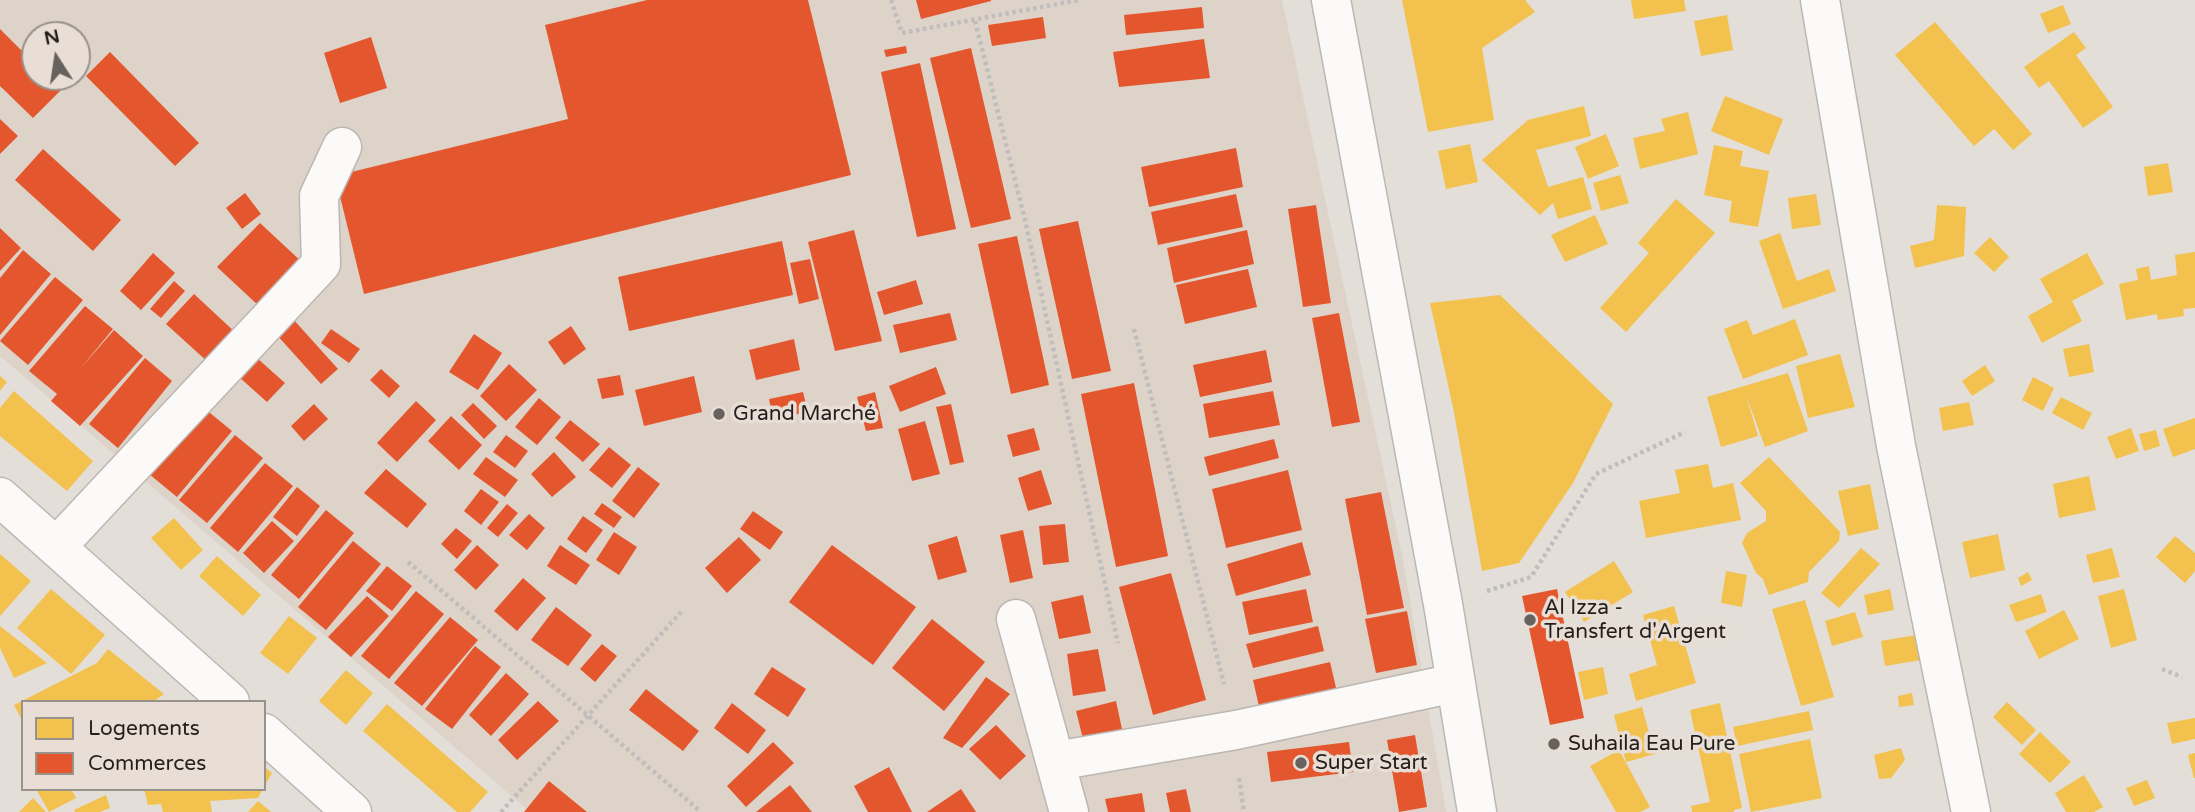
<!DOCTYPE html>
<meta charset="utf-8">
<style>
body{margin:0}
#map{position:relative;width:2195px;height:812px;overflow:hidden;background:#e4ded9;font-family:"Varela Round",sans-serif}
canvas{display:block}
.legend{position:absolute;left:21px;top:700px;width:245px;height:91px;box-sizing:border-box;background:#e8ded5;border:2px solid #99928b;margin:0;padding:9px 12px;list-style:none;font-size:21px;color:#231f1c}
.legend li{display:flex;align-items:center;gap:14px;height:35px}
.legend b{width:35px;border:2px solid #99928b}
.north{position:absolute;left:21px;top:21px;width:70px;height:70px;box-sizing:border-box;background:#e8ded5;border:2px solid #99928b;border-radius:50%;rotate:348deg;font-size:19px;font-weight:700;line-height:28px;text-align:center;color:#231f1c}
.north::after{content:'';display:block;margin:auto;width:24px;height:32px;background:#67625e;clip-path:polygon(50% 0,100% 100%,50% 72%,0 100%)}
</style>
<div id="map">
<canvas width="2195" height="812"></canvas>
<ul class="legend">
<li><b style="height:19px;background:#f2c14e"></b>Logements</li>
<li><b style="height:19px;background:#e4572e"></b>Commerces</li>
</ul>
<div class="north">N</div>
</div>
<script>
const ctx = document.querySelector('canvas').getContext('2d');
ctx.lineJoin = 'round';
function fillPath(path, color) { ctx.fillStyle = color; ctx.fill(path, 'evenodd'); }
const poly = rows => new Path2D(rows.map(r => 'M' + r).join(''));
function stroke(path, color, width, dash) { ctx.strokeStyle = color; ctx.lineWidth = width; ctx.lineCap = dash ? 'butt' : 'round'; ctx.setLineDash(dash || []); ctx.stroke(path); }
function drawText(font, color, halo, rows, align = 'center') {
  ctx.font = font + ' "Varela Round",sans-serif'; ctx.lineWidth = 7; ctx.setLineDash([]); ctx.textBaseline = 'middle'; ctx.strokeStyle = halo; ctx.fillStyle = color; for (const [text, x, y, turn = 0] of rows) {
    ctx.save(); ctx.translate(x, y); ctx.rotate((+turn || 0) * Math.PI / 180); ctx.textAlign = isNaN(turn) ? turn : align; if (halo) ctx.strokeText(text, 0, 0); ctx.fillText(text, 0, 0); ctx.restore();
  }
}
fillPath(poly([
 [0,0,1282,0,1402,555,1446,812,530,812,0,356],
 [35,35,77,35,77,77,35,77]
]), '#ddd3c8');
fillPath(poly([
 [1402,0,1525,0,1535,12,1482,48,1494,120,1428,132],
 [1631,0,1684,0,1686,11,1634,19],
 [2063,5,2071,24,2048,33,2040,14],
 [1727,15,1733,50,1701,56,1694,21],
 [1935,22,2032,134,2013,150,1994,129,1974,146,1895,55],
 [2074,32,2086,48,2076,55,2113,107,2083,128,2049,81,2039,88,2024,67],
 [1725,96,1783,119,1769,155,1711,131],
 [1584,106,1591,136,1536,150,1548,187,1583,177,1592,209,1558,219,1553,203,1540,215,1482,160,1528,120],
 [1688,112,1698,154,1640,169,1633,138,1665,131,1661,119],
 [1606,134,1619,166,1588,179,1575,147],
 [1470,144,1478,182,1446,189,1438,151],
 [1714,145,1743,151,1740,166,1769,171,1758,227,1729,222,1732,201,1704,195],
 [2168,163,2173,192,2148,196,2144,167],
 [1620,175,1629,203,1601,211,1593,183],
 [1816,194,1821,225,1792,229,1788,198],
 [1676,199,1715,233,1626,332,1600,308,1649,253,1638,243],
 [1937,205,1966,207,1964,256,1915,268,1910,246,1934,240],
 [1595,215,1608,244,1565,262,1551,235],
 [1780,233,1797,281,1829,269,1836,291,1783,309,1759,241],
 [1990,237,2009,257,1994,272,1974,253],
 [2195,252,2195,308,2183,309,2184,316,2158,320,2157,314,2126,320,2119,284,2138,280,2136,269,2149,266,2151,280,2177,275,2175,255],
 [2087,253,2104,284,2072,301,2082,321,2042,343,2028,316,2053,302,2040,279],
 [1500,295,1613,404,1573,483,1519,563,1482,571,1454,412,1430,303],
 [1795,319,1808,355,1743,379,1724,329,1747,320,1753,335],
 [2089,344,2094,372,2069,377,2063,349],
 [1840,354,1855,407,1808,418,1796,366],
 [1985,365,1995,381,1972,396,1962,381],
 [1788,373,1808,431,1765,447,1746,395,1758,436,1721,447,1707,397],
 [0,376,7,382,0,391],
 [2033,377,2054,388,2043,411,2022,400],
 [14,391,93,461,67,491,0,436,0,408],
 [2061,397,2092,413,2083,430,2052,413],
 [1969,402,1974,425,1943,431,1939,408],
 [2195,418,2195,449,2173,457,2163,429],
 [2131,428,2139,451,2116,459,2107,437],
 [2156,430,2160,446,2144,451,2139,434],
 [1769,457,1840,532,1839,541,1809,572,1808,582,1769,595,1763,579,1756,573,1742,543,1747,533,1766,521,1766,511,1740,483],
 [1708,464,1713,488,1733,483,1741,520,1646,538,1639,501,1680,493,1675,470],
 [2089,476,2096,510,2059,518,2053,484],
 [1870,484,1879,529,1848,536,1838,491],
 [174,518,203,550,181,570,151,538],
 [1998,534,2005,570,1970,578,1962,542],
 [2175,536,2195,553,2195,571,2185,583,2156,557],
 [1861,548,1880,564,1839,608,1821,593],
 [2112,548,2120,577,2093,583,2086,555],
 [0,554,31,581,0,616],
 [217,556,261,595,243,616,199,576],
 [1614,561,1633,592,1584,622,1565,592],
 [1726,571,1747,575,1742,607,1721,603],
 [2028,572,2032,580,2021,586,2018,578],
 [51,589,105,635,71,674,17,628],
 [1890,589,1894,610,1868,615,1864,595],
 [2124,589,2137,640,2111,648,2098,596],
 [2041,594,2047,612,2016,622,2009,605],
 [1805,600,1834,697,1801,706,1772,609],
 [1674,606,1696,683,1636,701,1629,674,1657,665,1643,615],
 [2064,610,2079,639,2039,659,2025,631],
 [1855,612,1863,637,1832,646,1825,621],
 [289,616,317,638,288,674,260,653],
 [0,626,47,663,14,678,0,648],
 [1922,634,1927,659,1885,666,1881,641],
 [108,649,164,694,153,702,23,702,23,722,14,705,97,663],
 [1603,667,1608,694,1584,700,1578,672],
 [346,670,373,693,346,725,319,701],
 [1912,693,1914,705,1899,707,1898,696],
 [2007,702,2036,730,2022,745,1993,717],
 [1720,703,1742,808,1734,810,1734,812,1692,812,1691,806,1710,802,1690,710],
 [387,704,488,792,470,812,457,812,363,731],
 [1642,707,1655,754,1626,762,1614,715],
 [1809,711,1813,730,1737,746,1733,727],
 [2195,718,2195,739,2172,744,2167,723],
 [2040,732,2071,762,2050,783,2019,754],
 [1810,739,1822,798,1751,812,1739,754],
 [1901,748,1905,760,1891,778,1879,779,1874,755],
 [1619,750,1650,807,1640,812,1616,812,1590,766],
 [2195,753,2195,778,2194,778,2188,755],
 [264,767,272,773,264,787],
 [2084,775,2103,807,2094,812,2066,812,2055,793],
 [2147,780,2155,798,2134,806,2126,788],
 [36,789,71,789,76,798,49,812],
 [144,789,263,789,258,798,210,801,212,812,163,812,161,804,148,805],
 [106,795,110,808,100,812,75,812,74,810],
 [33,798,46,812,19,812],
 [258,801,271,812,248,812]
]), '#f2c14e');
fillPath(poly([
 [647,0,808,0,851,175,364,294,335,176,568,119,545,25],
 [916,0,991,0,991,1,921,19],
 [1202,7,1204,28,1126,35,1124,15],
 [1043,17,1046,38,992,46,988,25],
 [0,29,35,64,35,77,48,77,61,90,33,118,0,86],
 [371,37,387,88,340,103,324,53],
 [1204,39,1210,78,1119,87,1113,52],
 [906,46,907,53,886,57,884,50],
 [971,48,1011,219,971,228,930,58],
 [110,52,199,143,175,166,86,76],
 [920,63,956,229,917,237,881,72],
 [0,119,18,136,0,154],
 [1236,148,1243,187,1149,207,1141,167],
 [43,149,121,220,93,251,15,180],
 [245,193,261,214,242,229,226,208],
 [1236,194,1243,227,1158,245,1151,212],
 [1316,205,1331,303,1303,307,1288,209],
 [1078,221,1111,371,1072,379,1039,229],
 [260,223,303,263,260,307,217,267],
 [0,228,21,248,0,271],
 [854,230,882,341,835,351,808,242],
 [1247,230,1254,264,1174,283,1167,248],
 [1017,236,1049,385,1011,394,978,244],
 [782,241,793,295,629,331,618,277],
 [23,250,51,274,0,335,0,278],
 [153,253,175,273,141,310,120,291],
 [810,259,819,299,799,304,790,263],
 [1248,269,1257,307,1185,324,1176,285],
 [55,277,83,300,28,365,0,341],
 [916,280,923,304,884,315,877,292],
 [174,281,185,291,161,318,150,309],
 [194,294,236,333,209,363,166,324],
 [85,306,113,329,80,369,114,330,143,356,80,426,51,401,57,394,29,371],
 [950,313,957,340,900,353,893,325],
 [1339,313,1360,422,1332,427,1312,318],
 [293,319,338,369,321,384,276,334],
 [571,326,586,349,564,365,548,342],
 [331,329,360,349,349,363,321,343],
 [474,334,502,353,478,390,449,372],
 [794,339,800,370,756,380,749,350],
 [1266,350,1272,382,1200,397,1193,365],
 [145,358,172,381,118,448,89,424],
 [257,358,285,383,267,402,239,377],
 [509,364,537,390,506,421,480,396],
 [936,367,946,394,900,412,889,386],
 [381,369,400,386,389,398,370,380],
 [620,375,624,395,602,399,597,379],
 [694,376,702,412,644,426,635,390],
 [1134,383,1168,556,1116,567,1081,394],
 [1273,391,1280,425,1209,438,1203,404],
 [803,392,808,412,773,419,769,399],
 [875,392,883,428,866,431,857,397],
 [539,398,561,417,537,445,515,427],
 [416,401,436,420,397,462,377,443],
 [473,403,497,426,484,439,461,415],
 [314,404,328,419,304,441,291,426],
 [951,404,964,462,950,465,936,407],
 [204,408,232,431,177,497,149,474],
 [451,416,482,445,459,470,428,441],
 [570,420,600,444,583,462,555,438],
 [925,421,940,474,912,481,898,429],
 [1034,428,1040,450,1013,457,1007,435],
 [235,435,263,458,207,523,179,500],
 [506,435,528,451,515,468,493,452],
 [1274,439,1279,458,1209,476,1204,457],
 [609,447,631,465,612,488,589,470],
 [554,452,576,477,552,497,531,474],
 [486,457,518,480,505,497,473,474],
 [265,463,293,486,238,552,210,528],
 [638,467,660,484,634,518,612,501],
 [386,469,427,504,407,528,364,493],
 [1041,470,1052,504,1028,511,1018,478],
 [1288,470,1302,530,1226,548,1212,489],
 [297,487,320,506,297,536,273,517],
 [481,489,499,502,481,525,464,511],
 [1381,492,1404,608,1367,615,1345,499],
 [602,503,622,517,614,528,594,514],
 [507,504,518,513,498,537,487,528],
 [326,510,354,533,299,599,271,575],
 [753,511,783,532,770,550,740,529],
 [529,514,545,528,527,550,509,535],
 [583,516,603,530,586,553,567,539],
 [272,521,294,541,264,573,243,553],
 [1065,524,1069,562,1043,565,1039,526],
 [456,528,472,541,457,559,441,544],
 [1023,530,1033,578,1010,583,1000,535],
 [614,532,637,547,619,575,596,560],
 [957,536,967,572,938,580,928,545],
 [739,537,761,560,727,593,705,568],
 [353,541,381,564,326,630,298,607],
 [1302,542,1311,575,1236,596,1227,564],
 [477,545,499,565,476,590,454,570],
 [560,545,590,565,576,585,547,566],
 [832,545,916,607,873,665,789,602],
 [387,566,412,586,392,611,366,591],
 [1171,573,1206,700,1153,715,1119,587],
 [523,578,546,598,517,631,494,611],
 [1306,589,1313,622,1249,635,1242,602],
 [1557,589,1584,718,1550,725,1522,596],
 [416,591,444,614,389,679,361,656],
 [1083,595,1091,633,1059,639,1051,602],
 [367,596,389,616,351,657,328,637],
 [556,607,592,635,568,666,531,640],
 [1407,611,1417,665,1376,673,1365,619],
 [450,617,478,640,422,706,394,683],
 [932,619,985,662,944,711,892,668],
 [1318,626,1324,651,1253,668,1246,644],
 [602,644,617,656,595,682,580,669],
 [475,646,501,667,452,729,425,709],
 [1098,649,1106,691,1073,696,1067,654],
 [1330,662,1337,692,1260,711,1253,680],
 [772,667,806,689,788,717,754,694],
 [506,673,529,694,491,736,469,715],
 [986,677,1010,694,962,748,943,738],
 [646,689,699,731,683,751,629,710],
 [538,701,559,721,517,760,498,740],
 [1116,701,1122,729,1083,739,1076,711],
 [732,703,766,730,748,754,714,728],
 [996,725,1026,756,1000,780,969,749],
 [1415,735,1427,807,1399,812,1387,740],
 [773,742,794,763,746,807,727,786],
 [1349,742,1353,772,1271,782,1267,752],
 [889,767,912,812,868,812,854,786],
 [549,781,587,812,524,812],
 [790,785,812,812,756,812],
 [961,789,976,812,927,812],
 [1186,789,1191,812,1170,812,1166,793],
 [1142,793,1145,812,1108,812,1105,799]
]), '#e4572e');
const pedestrian = poly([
 [1016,619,1069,812],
 [1056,761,1236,730,1455,683]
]);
const minor = poly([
 [1820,0,1896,446,1971,812],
 [0,497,230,702],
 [57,546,321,264,319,196,342,147],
 [264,733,352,812]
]);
const tertiary = poly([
 [1331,0,1443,604,1477,812]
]);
stroke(pedestrian, '#bbb7b3', 41);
stroke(minor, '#bbb7b3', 41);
stroke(tertiary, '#bbb7b3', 41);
stroke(poly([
 [891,0,902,33,1079,0],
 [975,21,1025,220,1118,643],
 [1134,329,1224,684],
 [408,562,701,812],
 [1487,591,1531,577,1596,474,1685,432],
 [2162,669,2182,677],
 [1239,778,1244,812],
 [501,812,681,612]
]), '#bfbebc', 4.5, [3.5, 3.5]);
stroke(pedestrian, '#fbfaf9', 38);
stroke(minor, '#fbfaf9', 38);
stroke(tertiary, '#fbfaf9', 38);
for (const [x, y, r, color] of [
 [719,414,7,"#67625e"],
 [1530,620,7,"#67625e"],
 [1554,744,7,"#67625e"],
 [1301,763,7,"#67625e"]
]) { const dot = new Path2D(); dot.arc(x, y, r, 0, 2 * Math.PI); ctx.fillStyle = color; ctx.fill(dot); stroke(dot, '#e8ded5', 2.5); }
drawText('21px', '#231f1c', '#e8ded5', [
 ["Grand Marché",733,414],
 ["Al Izza -",1544,608],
 ["Transfert d'Argent",1544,632],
 ["Suhaila Eau Pure",1568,744],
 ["Super Start",1315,763]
], 'left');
</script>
